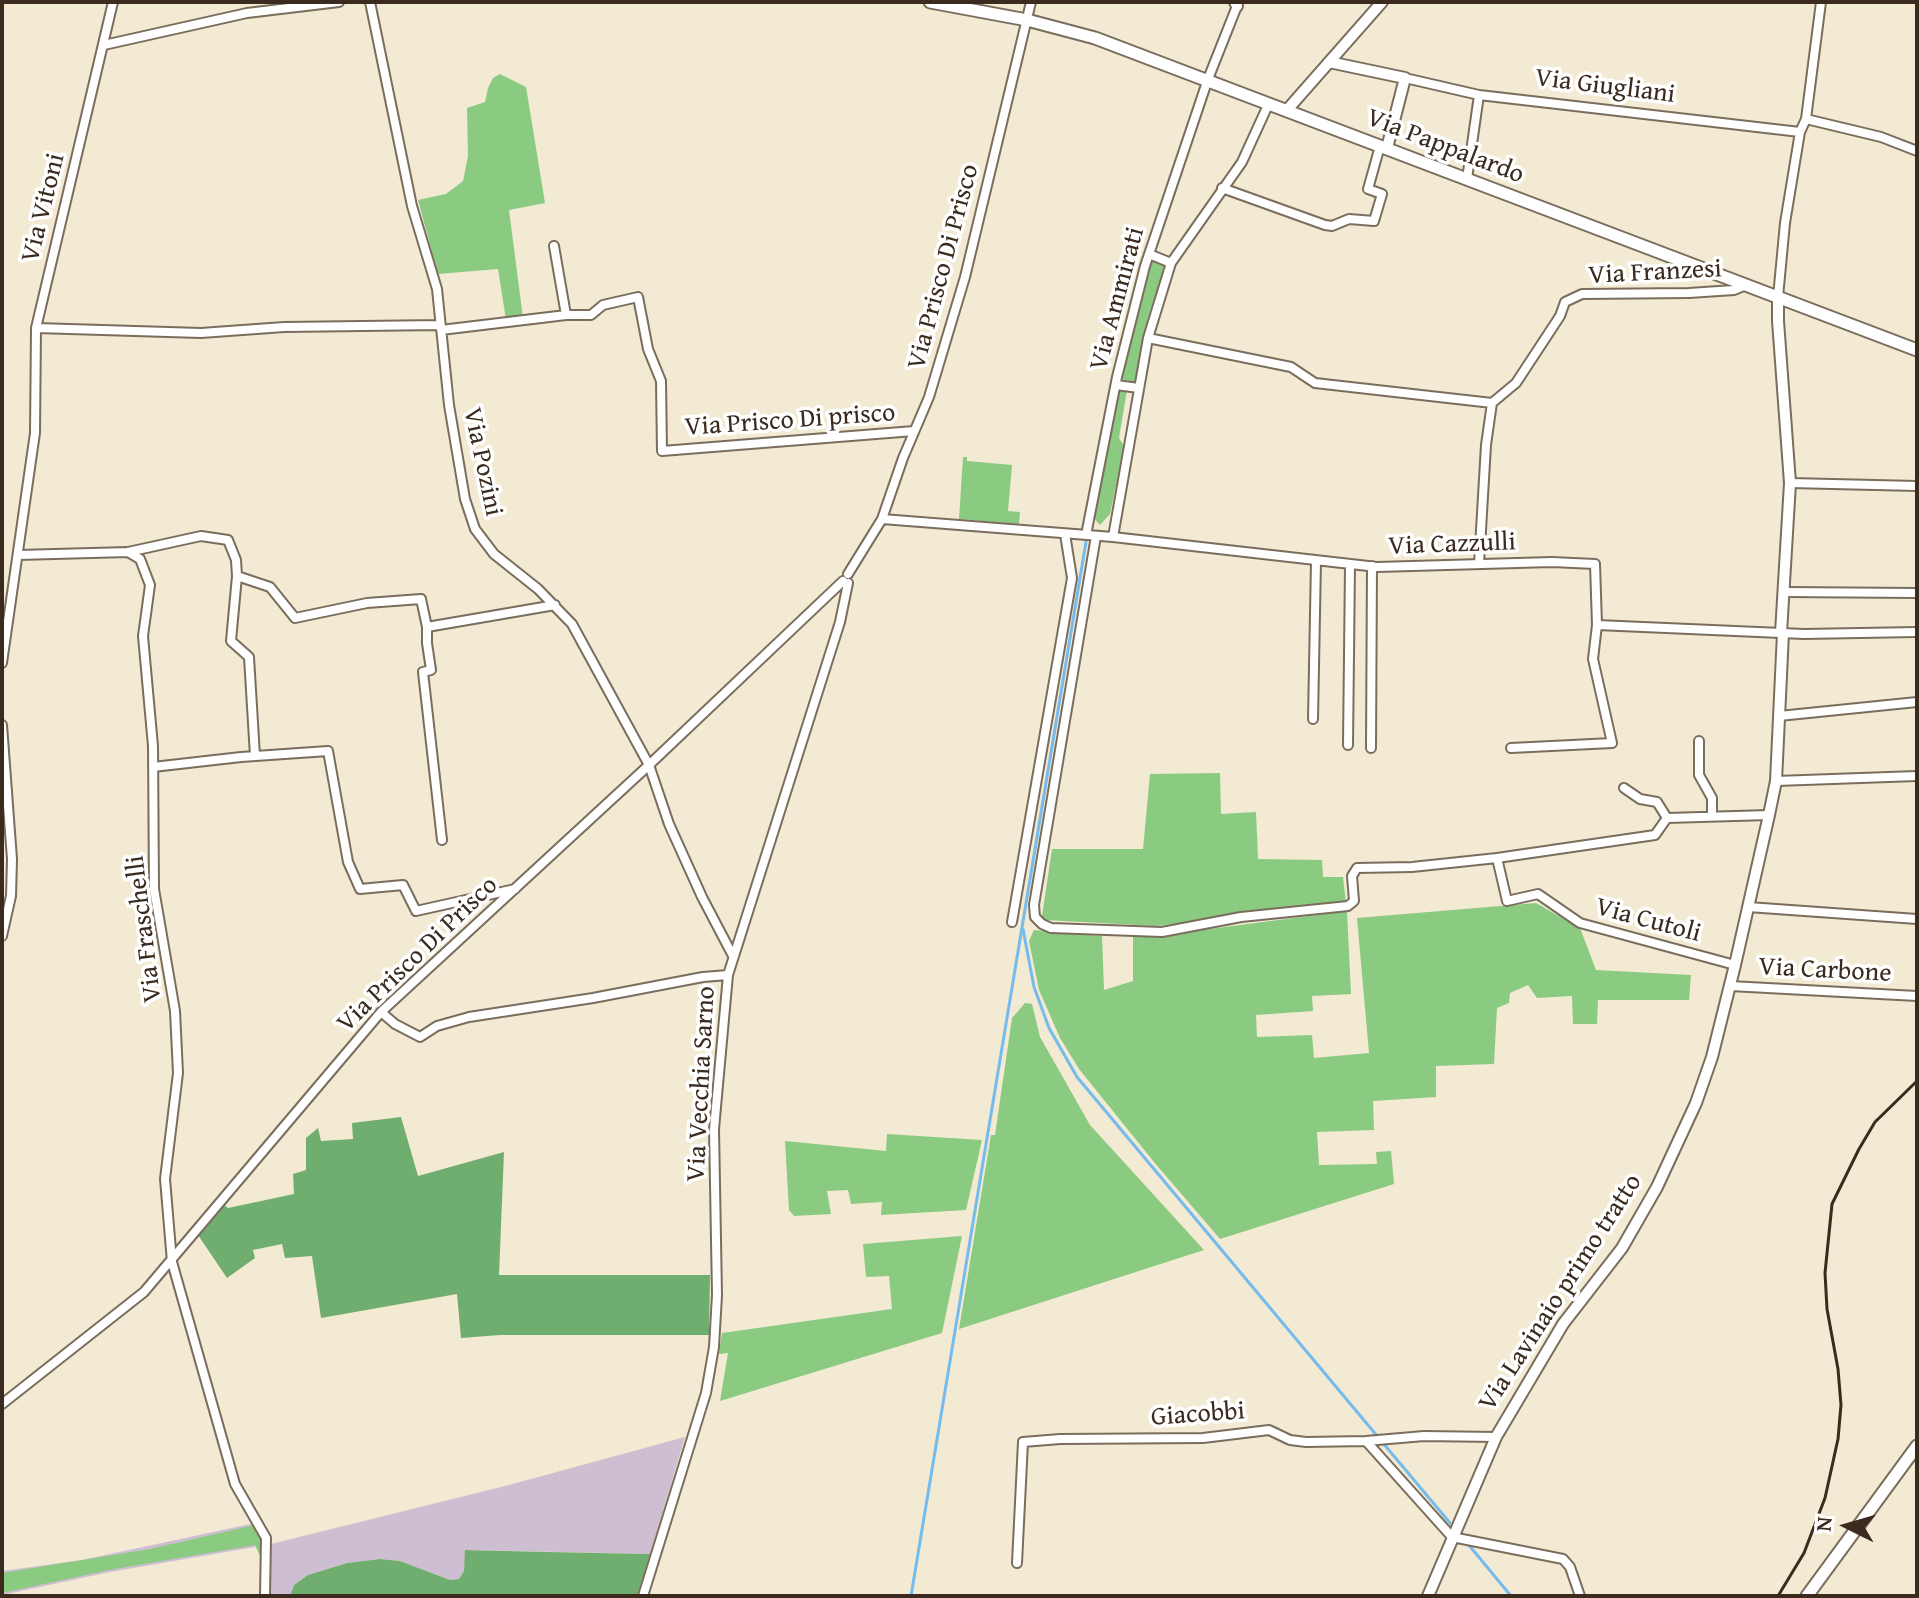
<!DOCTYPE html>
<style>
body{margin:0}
#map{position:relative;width:1919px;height:1598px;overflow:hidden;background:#f2ead2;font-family:"Gentium Book Plus",serif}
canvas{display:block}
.frame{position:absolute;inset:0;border:4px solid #3b2a1e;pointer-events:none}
.north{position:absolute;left:1807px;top:1486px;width:80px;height:80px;-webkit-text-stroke:6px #fff;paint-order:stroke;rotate:275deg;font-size:22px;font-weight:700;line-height:32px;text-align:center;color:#3b2a1e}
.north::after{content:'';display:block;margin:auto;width:28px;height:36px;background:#3b2a1e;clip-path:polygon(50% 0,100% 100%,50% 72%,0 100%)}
</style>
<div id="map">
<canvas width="1919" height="1598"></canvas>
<div class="frame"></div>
<div class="north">N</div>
</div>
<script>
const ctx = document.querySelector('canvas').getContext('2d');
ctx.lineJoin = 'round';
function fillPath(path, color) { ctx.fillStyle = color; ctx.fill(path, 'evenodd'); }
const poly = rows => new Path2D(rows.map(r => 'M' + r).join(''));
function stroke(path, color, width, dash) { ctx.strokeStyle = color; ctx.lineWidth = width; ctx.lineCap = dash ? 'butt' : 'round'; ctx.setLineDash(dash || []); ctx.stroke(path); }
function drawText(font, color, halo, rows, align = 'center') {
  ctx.font = font + ' "Gentium Book Plus",serif'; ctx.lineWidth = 7; ctx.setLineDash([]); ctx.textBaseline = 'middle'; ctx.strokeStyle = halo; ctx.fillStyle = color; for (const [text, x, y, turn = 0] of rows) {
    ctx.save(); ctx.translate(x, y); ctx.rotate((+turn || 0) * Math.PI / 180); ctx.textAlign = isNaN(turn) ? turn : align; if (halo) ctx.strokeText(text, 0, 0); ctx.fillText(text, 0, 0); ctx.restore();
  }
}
fillPath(poly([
 [685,1437,650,1554,466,1550,464,1571,459,1579,450,1580,400,1561,380,1559,347,1563,308,1575,294,1585,290,1596,269,1596,271,1544,509,1485],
 [255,1523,262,1543,255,1547,110,1572,2,1595,2,1571,82,1560]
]), '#cebed1');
fillPath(poly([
 [500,74,526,87,545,203,509,210,523,318,506,320,498,269,438,274,418,200,446,194,463,181,468,156,467,108,485,102,488,88,493,78],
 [1152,261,1165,266,1148,317,1135,382,1120,379,1141,294],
 [1118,389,1127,390,1119,438,1124,446,1110,514,1100,525,1094,518],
 [963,457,967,457,967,461,1012,465,1008,511,1020,512,1019,524,959,519],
 [1220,773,1221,814,1256,812,1258,859,1322,860,1323,877,1343,877,1346,903,1156,926,1045,920,1042,916,1052,849,1143,849,1150,774],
 [1536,903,1580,928,1596,970,1691,975,1689,1000,1598,1000,1597,1024,1573,1024,1572,996,1537,998,1528,985,1510,993,1509,1003,1497,1008,1494,1064,1436,1066,1436,1097,1373,1101,1374,1130,1317,1132,1319,1165,1377,1164,1376,1152,1391,1151,1394,1184,1220,1239,1154,1162,1079,1069,1060,1038,1039,990,1029,941,1034,930,1102,936,1104,990,1133,981,1133,935,1156,936,1347,911,1351,994,1312,996,1313,1011,1256,1015,1257,1037,1312,1035,1314,1058,1369,1053,1357,918],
 [1025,1003,1032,1004,1040,1037,1090,1125,1204,1250,959,1329,991,1135,995,1135,1012,1018],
 [887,1134,982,1140,966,1210,881,1215,882,1202,851,1204,848,1190,827,1191,831,1214,794,1216,789,1210,785,1141,886,1151],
 [962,1236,942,1333,720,1401,728,1353,719,1354,722,1333,892,1309,889,1276,866,1277,863,1244],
 [255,1525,262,1543,261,1558,255,1545,109,1570,2,1593,2,1573,150,1549]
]), '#8bca81');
fillPath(poly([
 [401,1117,418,1176,504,1152,499,1275,710,1275,709,1335,500,1335,461,1338,457,1294,321,1318,312,1256,285,1258,282,1244,253,1250,255,1258,227,1278,198,1235,224,1205,228,1208,294,1194,293,1174,306,1170,306,1138,318,1128,321,1141,353,1139,352,1123],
 [465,1550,547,1552,650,1554,637,1596,290,1596,294,1585,308,1575,347,1563,380,1559,400,1561,450,1580,459,1579,464,1571]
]), '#70ae6f');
stroke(poly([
 [1023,929,1034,987,1049,1028,1077,1077,1378,1437],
 [1383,1443,1450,1523],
 [1468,1544,1511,1596],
 [911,1596,1086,542]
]), '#75bbec', 3);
const minor = poly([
 [370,2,412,206,437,289,449,405,465,499,475,529,494,554,538,589,572,624,649,765,669,824,702,897,733,956],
 [104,45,247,13,339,2],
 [1405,78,1479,95,1800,132],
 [1806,119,1881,137,1917,151],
 [1467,179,1479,95],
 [1222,188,1325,225,1332,226,1349,219,1374,221,1382,194,1368,189,1380,146],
 [1149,254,1171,263],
 [1778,297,1785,223,1800,132,1806,119,1821,2],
 [566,315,591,315,603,305,638,297,648,349,661,381,662,451,914,431],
 [36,328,201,333,284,327,440,325],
 [441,330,566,315,554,246],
 [1148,338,1291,367,1315,383,1492,403],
 [1116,385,1139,388],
 [1790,483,1917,486],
 [882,519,1113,537,1377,567,1552,562,1595,564,1597,625,1593,659,1612,743,1511,748],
 [1086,535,1117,377,1145,266,1208,79,1237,6],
 [1096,536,1034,905,1035,917,1042,924,1051,928,1162,932,1241,917,1348,906,1354,901,1352,876,1357,868,1412,867,1497,858],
 [1113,537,1148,338,1171,263,1242,162,1269,103],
 [128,552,140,559,150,585,143,636,153,746,154,889,175,1011,178,1073,165,1179,172,1262,235,1484,266,1538,265,1596],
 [18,555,128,552,201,536,228,540,236,560,237,576,270,587,295,618,367,603,421,599,427,627,555,605],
 [1479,564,1486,445,1492,403,1516,383,1560,316,1565,302,1582,294,1689,293,1734,290,1746,285],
 [848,574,882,519,903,458,929,397,965,277,1031,2],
 [237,576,231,641,249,657,255,756],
 [1784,592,1917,593],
 [1597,625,1804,634,1917,632],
 [427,627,427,643,431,670,423,672,442,840],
 [2,663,35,433,36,328,113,2],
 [1779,716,1917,702],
 [1313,719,1316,561],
 [2,725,12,859,11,896,2,936],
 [1699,741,1699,775,1712,798,1712,816],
 [1348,745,1350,565],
 [1371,748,1372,566],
 [153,767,241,757,328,751,348,862,360,889,403,885,416,911,515,889],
 [1776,781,1917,776],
 [1624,788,1640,799,1657,802,1667,818,1769,815],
 [1667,818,1655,835,1497,858,1507,901,1538,894,1580,923,1735,965],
 [1748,907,1917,919],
 [1012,922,1072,578,1065,534],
 [1730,986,1917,996],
 [381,1012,395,1024,420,1037,437,1026,469,1017,593,998,703,977,728,975],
 [2,1404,144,1292,381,1012,649,765,843,581],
 [1366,1441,1424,1436,1496,1437],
 [1017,1563,1023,1442,1060,1439,1203,1438,1269,1430,1290,1440,1306,1442,1366,1441,1452,1537,1563,1559,1570,1567,1580,1596],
 [643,1596,706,1393,714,1347,717,1295,714,1129,728,975,840,622,848,583]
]);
const tertiary = poly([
 [1235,2,1237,6],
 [1329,62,1405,78,1387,148],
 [1287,110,1382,2],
 [1778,297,1778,321,1790,483,1781,633],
 [1428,1596,1496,1437,1563,1324,1622,1248,1657,1187,1696,1103,1712,1057,1735,965,1769,815,1776,781,1783,633]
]);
const secondary = poly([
 [930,2,1027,20,1095,38,1917,350],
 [1807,1596,1917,1446]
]);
stroke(minor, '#7b6d5d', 12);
stroke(tertiary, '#7b6d5d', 14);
stroke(secondary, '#7b6d5d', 15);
stroke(minor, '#fff', 8);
stroke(tertiary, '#fff', 10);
stroke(secondary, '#fff', 11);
stroke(poly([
 [1778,1596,1804,1553,1825,1498,1838,1439,1841,1405,1838,1369,1827,1309,1825,1273,1832,1204,1859,1149,1875,1122,1917,1081]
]), '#3b2a1e', 3);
drawText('26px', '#3b2a1e', '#fff', [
 ["Via Giugliani",1605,87,7],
 ["Via Pappalardo",1445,147,21],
 ["Via Vitoni",44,208,-76],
 ["Via Prisco Di Prisco",944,267,-75],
 ["Via Franzesi",1655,273,-3],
 ["Via Ammirati",1118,299,-75],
 ["Via Prisco Di prisco",790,421,-4],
 ["Via Pozini",482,462,78],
 ["Via Cazzulli",1452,545,-2],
 ["Via Cutoli",1648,921,15],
 ["Via Fraschelli",145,929,-97],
 ["Via Prisco Di Prisco",418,955,-44],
 ["Via Carbone",1825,971,3],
 ["Via Vecchia Sarno",702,1084,-87],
 ["Via Lavinaio primo tratto",1561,1293,-57],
 ["Giacobbi",1198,1415,-4]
]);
</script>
